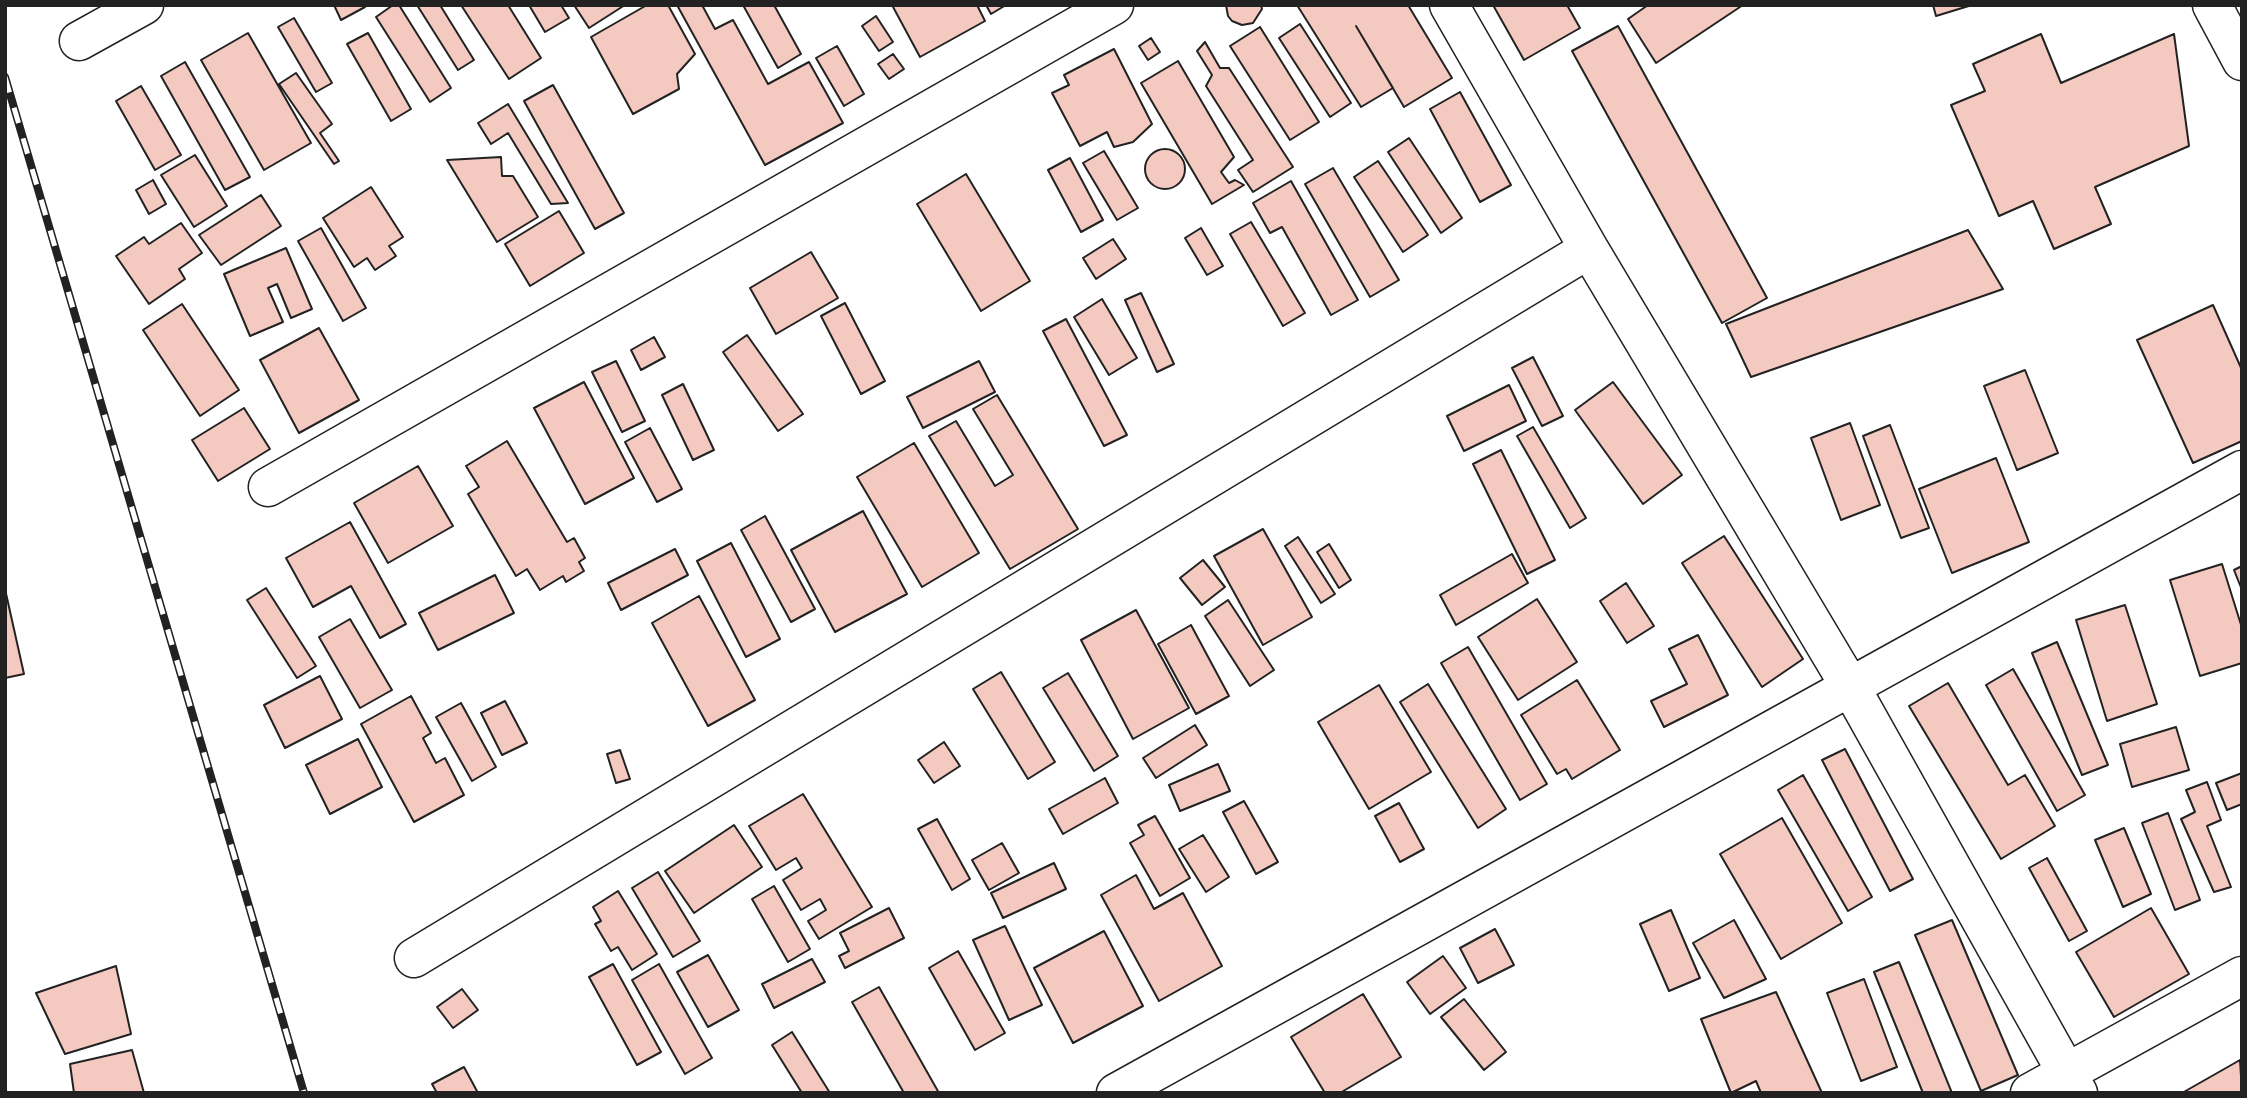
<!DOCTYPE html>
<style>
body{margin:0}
#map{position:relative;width:2247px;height:1098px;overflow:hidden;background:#fff;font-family:Poppins,sans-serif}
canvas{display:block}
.frame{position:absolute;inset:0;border:7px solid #222;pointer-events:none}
</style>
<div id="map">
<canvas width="2247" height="1098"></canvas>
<div class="frame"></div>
</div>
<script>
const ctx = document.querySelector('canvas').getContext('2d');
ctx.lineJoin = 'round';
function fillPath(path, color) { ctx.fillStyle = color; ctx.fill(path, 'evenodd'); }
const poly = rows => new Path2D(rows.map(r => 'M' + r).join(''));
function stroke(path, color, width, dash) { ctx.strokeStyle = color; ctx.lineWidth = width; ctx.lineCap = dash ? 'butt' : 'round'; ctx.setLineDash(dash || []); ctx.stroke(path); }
const building = poly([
 [334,5,364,5,365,7,341,20,334,5],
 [393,5,399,5,451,88,430,102,376,17,393,5],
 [417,5,440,5,474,60,458,70,417,5],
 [461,5,508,5,541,58,509,79,461,5],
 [529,5,561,5,569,18,545,32,529,5],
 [574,5,625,5,589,28,574,5],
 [647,5,668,5,695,54,677,74,679,89,633,114,591,37,647,5],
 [677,5,702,5,715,29,733,20,768,84,809,62,843,123,765,165,677,5],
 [743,5,774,5,801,54,778,68,743,5],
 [892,5,977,5,985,21,920,57,892,5],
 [986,5,1006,5,991,14,986,5],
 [1226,5,1261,5,1262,9,1253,23,1242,25,1232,21,1228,16,1226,5],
 [1297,5,1408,5,1452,78,1404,107,1356,26,1393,88,1361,107,1297,5],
 [1493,5,1567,5,1580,28,1524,60,1493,5],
 [1648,5,1743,5,1656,63,1628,19,1648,5],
 [1933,5,1972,5,1936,16,1933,5],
 [876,16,893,42,879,51,862,26,876,16],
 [294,18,332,83,316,92,278,27,294,18],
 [1300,24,1351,103,1330,117,1279,38,1300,24],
 [1618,26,1767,298,1722,323,1572,51,1618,26],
 [1260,27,1319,122,1290,140,1230,46,1260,27],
 [248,33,311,143,264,170,201,60,248,33],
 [368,33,411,109,391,121,347,44,368,33],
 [2041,34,2061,83,2174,34,2189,146,2095,187,2111,224,2054,249,2033,201,1999,216,1951,105,1985,91,1973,64,2041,34],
 [1151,38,1160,52,1148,60,1139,46,1151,38],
 [1205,42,1220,68,1229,68,1293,167,1253,192,1238,170,1253,160,1206,86,1212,75,1197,51,1205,42],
 [837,46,864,94,844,106,816,58,837,46],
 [1114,49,1152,124,1133,142,1114,147,1107,132,1080,146,1052,93,1069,85,1064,75,1114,49],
 [893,54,904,69,889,79,878,64,893,54],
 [1178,61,1234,157,1221,172,1229,183,1235,180,1244,185,1212,204,1141,83,1178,61],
 [185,62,250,177,225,190,161,76,185,62],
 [296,73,332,124,320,133,339,161,334,164,279,84,296,73],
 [553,85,624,213,595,229,524,101,553,85],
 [141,86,181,155,155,170,116,101,141,86],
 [1460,92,1511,185,1480,202,1430,109,1460,92],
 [508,104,568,203,551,204,508,133,491,144,478,123,508,104],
 [1409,138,1462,218,1441,233,1388,152,1409,138],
 '1145 169a20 20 0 1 1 40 0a20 20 0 1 1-40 0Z',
 [1104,151,1138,208,1117,220,1083,163,1104,151],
 [195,155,227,206,194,227,161,175,195,155],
 [501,157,502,176,513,176,538,217,497,242,447,160,501,157],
 [1070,158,1103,220,1081,232,1048,170,1070,158],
 [1378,161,1428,235,1403,252,1354,177,1378,161],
 [1333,168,1399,280,1370,297,1305,184,1333,168],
 [966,174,1030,281,981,311,917,204,966,174],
 [153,180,166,204,149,214,136,190,153,180],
 [1291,181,1358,300,1331,315,1282,227,1270,233,1253,203,1291,181],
 [371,187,403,237,389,246,396,256,375,270,367,258,354,267,323,218,371,187],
 [261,195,281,226,221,265,199,235,261,195],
 [559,211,584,253,530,286,505,244,559,211],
 [1251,222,1305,313,1283,326,1230,234,1251,222],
 [181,223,202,253,179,269,185,279,149,304,116,256,144,237,149,244,181,223],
 [321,228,366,308,343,321,298,241,321,228],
 [1201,228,1223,266,1207,275,1185,238,1201,228],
 [1968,230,2003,289,1751,377,1726,324,1968,230],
 [1113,239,1126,259,1096,279,1083,258,1113,239],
 [286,248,312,309,291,318,277,284,268,288,283,322,250,336,224,274,286,248],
 [811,252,838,298,776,334,750,288,811,252],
 [1141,293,1174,364,1157,372,1125,300,1141,293],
 [1102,299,1137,358,1109,375,1074,317,1102,299],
 [845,303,885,381,861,394,821,316,845,303],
 [182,304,239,390,200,416,143,330,182,304],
 [2213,305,2242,370,2242,441,2193,463,2137,340,2213,305],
 [1066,319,1127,435,1104,446,1043,331,1066,319],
 [319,328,359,400,299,433,260,360,319,328],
 [747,335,803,414,778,431,723,352,747,335],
 [654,337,665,357,641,370,631,350,654,337],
 [1533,357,1563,416,1542,426,1512,368,1533,357],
 [616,361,645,421,622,432,592,372,616,361],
 [979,361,995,392,923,428,907,397,979,361],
 [2025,370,2058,453,2017,470,1984,386,2025,370],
 [584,382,634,478,585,504,534,408,584,382],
 [1613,382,1682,475,1643,504,1575,410,1613,382],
 [683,384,714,450,693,460,662,395,683,384],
 [1509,385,1526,421,1464,451,1447,416,1509,385],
 [997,395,1078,529,1010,569,929,436,956,421,995,486,1013,475,973,409,997,395],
 [244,408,270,449,218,481,192,440,244,408],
 [1850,423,1880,505,1841,520,1811,438,1850,423],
 [1890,425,1929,528,1901,538,1863,436,1890,425],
 [1533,427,1586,518,1570,528,1517,436,1533,427],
 [650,428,682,489,657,502,625,442,650,428],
 [507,441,567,542,574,538,585,558,579,562,584,571,566,582,563,576,540,590,527,569,516,576,468,494,479,487,466,466,507,441],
 [914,443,979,553,922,587,857,477,914,443],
 [1501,450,1555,560,1527,574,1473,464,1501,450],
 [1996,458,2029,542,1952,573,1919,489,1996,458],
 [418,466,453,526,388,563,354,503,418,466],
 [863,511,907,594,835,632,791,550,863,511],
 [765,516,815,609,791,622,741,530,765,516],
 [350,522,406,624,380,638,351,586,313,607,286,558,350,522],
 [1263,529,1312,617,1263,645,1214,556,1263,529],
 [1724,536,1803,659,1762,687,1682,563,1724,536],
 [1298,537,1335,594,1321,603,1285,546,1298,537],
 [731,543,780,639,746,657,697,561,731,543],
 [1329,544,1351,580,1339,588,1317,552,1329,544],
 [675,549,688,575,621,610,608,583,675,549],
 [1512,554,1528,583,1456,625,1440,595,1512,554],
 [1203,560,1225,587,1202,605,1180,578,1203,560],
 [2222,564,2242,628,2242,663,2200,676,2170,580,2222,564],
 [2242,566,2242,590,2234,570,2242,566],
 [495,575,514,613,438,650,419,613,495,575],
 [1626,583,1654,626,1627,643,1600,601,1626,583],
 [266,588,316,666,297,678,247,600,266,588],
 [5,589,24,674,5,678,5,589],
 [699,596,755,700,708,726,652,623,699,596],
 [1537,599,1577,662,1518,700,1478,637,1537,599],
 [1228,600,1274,670,1250,686,1205,616,1228,600],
 [2125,605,2157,704,2107,721,2076,620,2125,605],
 [1136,610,1189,708,1133,739,1081,640,1136,610],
 [350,619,392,690,360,708,319,637,350,619],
 [1191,625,1229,696,1196,714,1158,644,1191,625],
 [1698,635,1728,695,1664,727,1651,701,1687,684,1669,649,1698,635],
 [2057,642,2108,765,2082,775,2032,653,2057,642],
 [1468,647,1547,784,1520,800,1441,663,1468,647],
 [2013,669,2085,795,2057,811,1986,685,2013,669],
 [1001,672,1055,762,1028,779,973,689,1001,672],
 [1068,673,1118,756,1094,771,1043,688,1068,673],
 [320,676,342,719,285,748,264,705,320,676],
 [1577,680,1620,750,1572,779,1566,769,1557,774,1521,715,1577,680],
 [1948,683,2008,785,2025,775,2055,826,2001,859,1909,706,1948,683],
 [1428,684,1506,809,1478,828,1400,702,1428,684],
 [1379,685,1431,772,1369,809,1318,722,1379,685],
 [411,696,431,733,423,738,436,763,445,758,464,795,414,822,361,724,411,696],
 [505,701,527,743,502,755,481,713,505,701],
 [461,703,496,767,472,781,436,717,461,703],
 [1195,725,1207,745,1156,778,1143,758,1195,725],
 [2176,727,2189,770,2132,787,2120,744,2176,727],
 [358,739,382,787,330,814,306,765,358,739],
 [944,742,960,766,934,783,918,760,944,742],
 [1845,749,1913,879,1890,891,1822,760,1845,749],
 [620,750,630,779,616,783,607,754,620,750],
 [1218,764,1230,791,1180,811,1169,785,1218,764],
 [2242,773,2242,804,2227,810,2216,783,2242,773],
 [1803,775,1872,897,1848,911,1778,790,1803,775],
 [1105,778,1118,803,1063,834,1049,809,1105,778],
 [2207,782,2221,820,2207,826,2231,887,2214,892,2181,819,2195,812,2186,790,2207,782],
 [803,794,872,907,819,939,808,921,826,910,820,899,801,910,783,880,802,868,796,858,776,870,749,826,803,794],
 [1244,801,1278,862,1256,874,1223,812,1244,801],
 [1399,803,1424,849,1400,862,1375,816,1399,803],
 [2168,813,2200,900,2175,910,2142,823,2168,813],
 [1155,816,1190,878,1160,896,1130,843,1144,835,1138,825,1155,816],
 [1782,818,1842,923,1781,959,1720,854,1782,818],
 [937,819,970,879,952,890,918,829,937,819],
 [734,825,762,867,694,913,665,871,734,825],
 [2124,828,2151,894,2123,907,2095,840,2124,828],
 [1203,835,1229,877,1206,892,1179,849,1203,835],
 [1002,843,1019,873,989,890,972,860,1002,843],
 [2047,858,2087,931,2069,941,2029,868,2047,858],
 [1054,863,1066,889,1003,918,991,893,1054,863],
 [658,872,700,941,673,957,632,888,658,872],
 [1136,875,1154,909,1183,893,1222,966,1159,1001,1101,895,1136,875],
 [774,886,810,949,788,962,752,899,774,886],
 [618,891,657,954,632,970,618,947,611,951,595,924,601,921,593,907,618,891],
 [889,908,904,938,845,968,839,956,849,951,840,933,889,908],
 [2151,908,2189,974,2114,1017,2076,952,2151,908],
 [1671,910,1700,978,1669,991,1640,924,1671,910],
 [1734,920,1766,979,1724,998,1693,943,1734,920],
 [1952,920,2018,1075,1981,1091,1915,935,1952,920],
 [1005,926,1042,1005,1009,1020,973,940,1005,926],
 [1495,929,1514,965,1478,983,1460,948,1495,929],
 [1104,931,1143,1006,1073,1043,1034,968,1104,931],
 [958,951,1005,1033,975,1050,929,968,958,951],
 [708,955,739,1010,708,1027,677,972,708,955],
 [1443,956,1466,988,1430,1014,1407,982,1443,956],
 [812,959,825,982,774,1008,762,984,812,959],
 [1899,962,1952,1093,1923,1093,1874,972,1899,962],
 [613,964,661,1052,637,1065,589,977,613,964],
 [659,964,712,1058,685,1074,632,980,659,964],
 [116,966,131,1034,65,1054,36,993,116,966],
 [1864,979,1897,1067,1861,1081,1827,993,1864,979],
 [879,987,939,1093,904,1093,852,1002,879,987],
 [462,989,478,1010,453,1028,437,1007,462,989],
 [1776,992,1822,1093,1761,1093,1756,1081,1731,1093,1701,1019,1776,992],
 [1363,994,1401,1057,1340,1093,1325,1093,1291,1037,1363,994],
 [1464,999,1506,1052,1484,1070,1441,1017,1464,999],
 [792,1032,830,1093,802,1093,772,1045,792,1032],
 [132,1050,144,1093,74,1093,70,1064,132,1050],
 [2240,1060,2242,1093,2182,1093,2240,1060],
 [464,1067,478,1093,437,1093,432,1084,464,1067]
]);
fillPath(building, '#f3c9c0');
stroke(building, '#222', 2);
const minor = poly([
 [1449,5,1589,249,1851,688,2078,1093],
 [2212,5,2242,61],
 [79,41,144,5],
 [268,487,1114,5],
 [414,958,1589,249],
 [1116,1093,2242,470],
 [2030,1093,2242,976]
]);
stroke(minor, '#222', 41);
stroke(minor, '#fff', 38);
const rail = poly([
 [5,77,304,1093]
]);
stroke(rail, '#222', 8);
stroke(rail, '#fff', 5, [16]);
</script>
